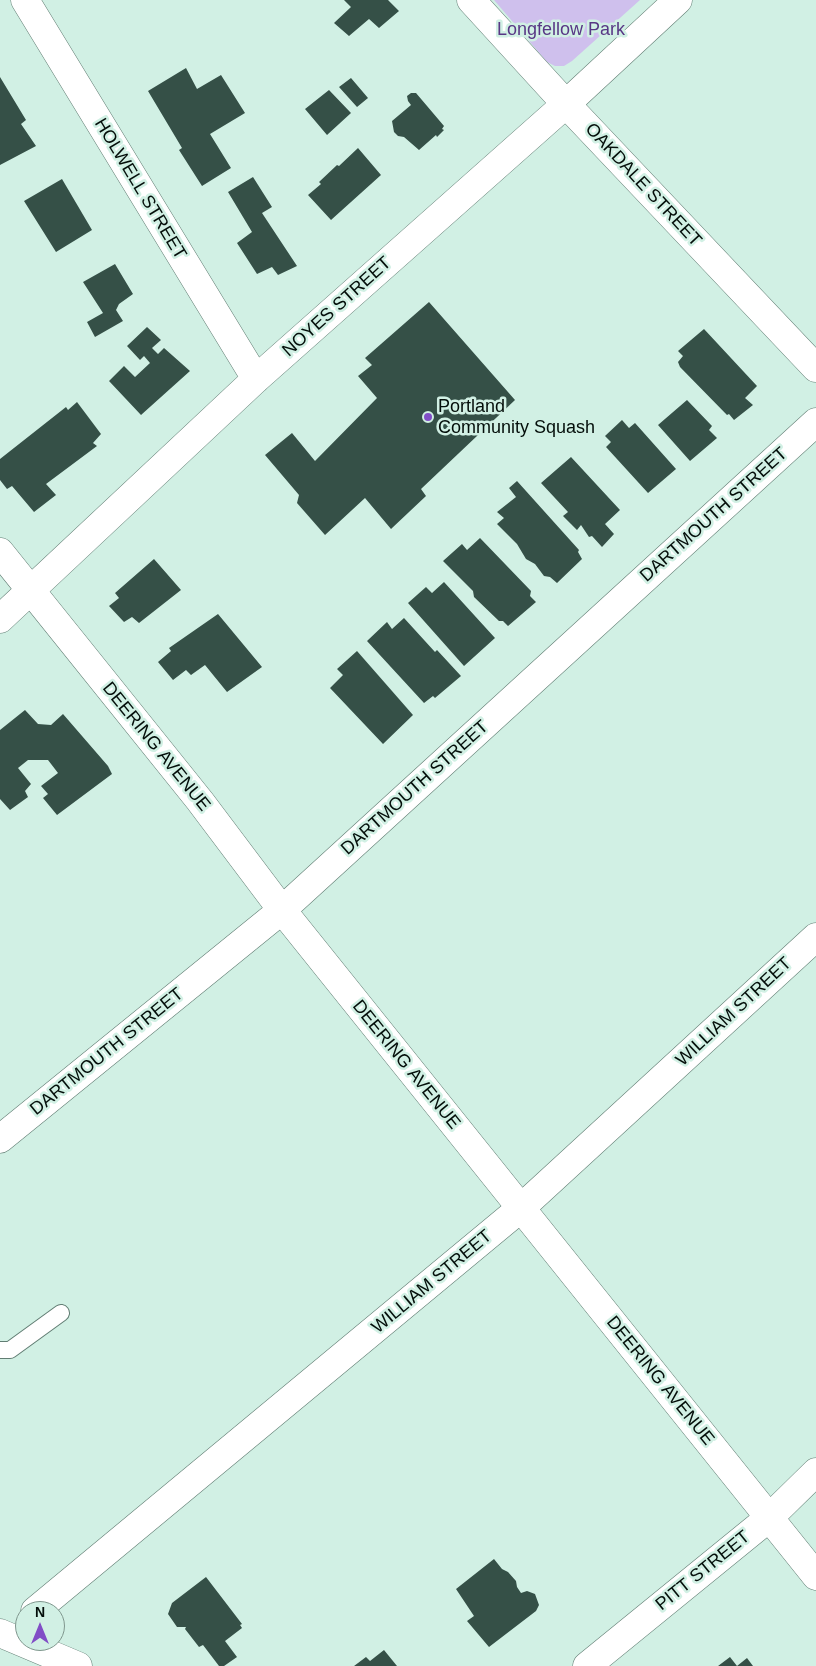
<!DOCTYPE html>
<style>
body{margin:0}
#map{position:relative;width:816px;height:1666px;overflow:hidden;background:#d1f0e4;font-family:Helvetica,sans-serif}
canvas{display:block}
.north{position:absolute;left:15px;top:1601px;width:50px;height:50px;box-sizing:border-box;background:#d1f0e4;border:1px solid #7f968d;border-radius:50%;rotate:0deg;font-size:14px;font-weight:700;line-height:20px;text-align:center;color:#040e0a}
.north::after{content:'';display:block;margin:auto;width:18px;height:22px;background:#814ec6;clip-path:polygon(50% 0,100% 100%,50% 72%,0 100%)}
</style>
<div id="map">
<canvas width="816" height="1666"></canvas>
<div class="north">N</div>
</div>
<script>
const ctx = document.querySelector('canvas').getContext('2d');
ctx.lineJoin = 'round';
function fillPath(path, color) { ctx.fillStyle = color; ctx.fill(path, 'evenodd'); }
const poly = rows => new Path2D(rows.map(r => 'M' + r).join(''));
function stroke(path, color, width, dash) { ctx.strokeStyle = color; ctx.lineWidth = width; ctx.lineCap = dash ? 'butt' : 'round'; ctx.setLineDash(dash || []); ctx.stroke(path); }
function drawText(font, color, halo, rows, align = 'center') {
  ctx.font = font + ' Helvetica,sans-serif'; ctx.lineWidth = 5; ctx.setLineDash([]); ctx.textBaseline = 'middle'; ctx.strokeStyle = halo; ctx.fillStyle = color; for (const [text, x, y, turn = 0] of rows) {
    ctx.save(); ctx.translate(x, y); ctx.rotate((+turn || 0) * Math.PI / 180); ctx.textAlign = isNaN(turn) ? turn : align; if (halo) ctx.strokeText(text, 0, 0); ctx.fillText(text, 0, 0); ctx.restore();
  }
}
fillPath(poly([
 [494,0,640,0,572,61,564,66,555,66,547,62]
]), '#cfc0ed');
fillPath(poly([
 [344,0,388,0,399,11,379,28,369,19,349,36,334,23,351,7],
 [186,68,197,89,221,75,245,113,210,134,231,168,202,186,179,150,182,148,148,91],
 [0,77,26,120,21,124,36,146,0,165],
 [351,78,368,98,357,107,339,87],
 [329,90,351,113,327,135,305,109],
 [411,93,416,93,444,126,442,129,444,130,437,137,436,135,419,150,404,137,398,136,394,132,392,121,411,105,408,101,407,96],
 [358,148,381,175,331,220,308,195,321,184,319,182,337,165,339,166],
 [253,177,272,207,262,213,297,266,278,275,272,267,257,274,237,243,252,232,228,192],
 [62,179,92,230,56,252,24,201],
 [115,264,133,294,119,304,116,310,123,321,95,337,87,322,103,313,83,282],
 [429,302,515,400,421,489,426,496,391,529,365,498,325,535,297,503,299,495,265,455,292,433,315,461,377,398,358,376,372,365,365,358],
 [147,327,161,340,152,348,158,354,164,348,190,371,141,415,109,381,124,366,135,377,150,363,144,356,140,360,127,346],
 [704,329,757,386,745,398,753,405,734,420,729,414,727,415,680,367,678,362,683,356,678,351],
 [687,400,712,426,709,430,717,438,690,461,658,425],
 [77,402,101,434,93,443,97,446,46,484,56,495,34,512,12,486,7,489,0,480,0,459,66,407,68,410],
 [622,420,629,428,635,423,676,469,648,493,606,447,611,442,605,436],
 [571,457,620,510,605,524,614,534,602,547,592,536,589,537,581,525,577,530,563,516,568,512,541,483],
 [517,481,579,550,578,552,582,559,557,583,550,577,544,576,535,564,526,559,517,544,497,524,504,518,497,512,516,497,509,488],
 [480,538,531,591,530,596,536,602,508,626,503,621,499,621,474,597,473,591,443,561,462,544,467,550],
 [154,559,181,590,139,623,132,617,124,622,109,606,119,598,115,593],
 [444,582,495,638,464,666,408,603,426,587,432,593],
 [218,614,262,667,227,692,205,665,191,675,186,670,173,680,158,662,171,651,169,648],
 [404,618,435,652,437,650,461,676,435,698,433,696,424,703,367,641,387,622,392,629],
 [357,651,413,715,383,744,330,688,343,675,337,669],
 [25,710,38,724,51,725,63,714,108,766,112,774,57,815,43,798,48,794,41,786,58,773,48,760,28,760,18,768,31,784,25,791,28,797,10,810,0,799,0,730],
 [494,1559,502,1569,508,1572,516,1581,517,1587,521,1593,527,1591,535,1594,539,1605,536,1611,489,1647,467,1621,474,1616,456,1589],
 [206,1577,242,1624,240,1625,242,1628,225,1641,237,1657,224,1666,219,1666,203,1645,199,1647,185,1629,186,1627,177,1627,168,1614,172,1603],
 [384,1650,397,1666,354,1666,366,1657,370,1661],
 [730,1657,737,1666,718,1666],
 [747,1658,753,1666,737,1666]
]), '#355047');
const service = poly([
 [0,1350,10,1350,61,1313]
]);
const minor = poly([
 [25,0,256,379],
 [471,0,566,104,816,368],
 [0,619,256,379,566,104,678,0],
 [0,1139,282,910,816,422],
 [35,1611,521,1208,816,937],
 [587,1666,770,1517,816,1472]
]);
const secondary = poly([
 [0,552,200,801,282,910,816,1576],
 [0,1633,78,1666]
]);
stroke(service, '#617d73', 18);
stroke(minor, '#617d73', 29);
stroke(secondary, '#617d73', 29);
stroke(service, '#fff', 16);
stroke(minor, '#fff', 28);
stroke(secondary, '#fff', 28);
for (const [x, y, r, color] of [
 [428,417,5,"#814ec6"]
]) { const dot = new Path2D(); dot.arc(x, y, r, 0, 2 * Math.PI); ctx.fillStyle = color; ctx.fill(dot); stroke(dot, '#d1f0e4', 2); }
drawText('18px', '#583785', '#d1f0e4', [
 ["Longfellow Park",561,30]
]);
drawText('18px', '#040e0a', '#d1f0e4', [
 ["OAKDALE STREET",643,185,47],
 ["HOLWELL STREET",140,189,59],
 ["NOYES STREET",337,307,-42],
 ["DARTMOUTH STREET",714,515,-42],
 ["DEERING AVENUE",156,747,51],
 ["DARTMOUTH STREET",415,788,-42],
 ["WILLIAM STREET",734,1012,-43],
 ["DARTMOUTH STREET",107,1052,-39],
 ["DEERING AVENUE",406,1065,51],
 ["WILLIAM STREET",432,1282,-40],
 ["DEERING AVENUE",660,1381,51],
 ["PITT STREET",703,1571,-39]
]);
drawText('18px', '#040e0a', '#d1f0e4', [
 ["Portland",438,407],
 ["Community Squash",438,428]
], 'left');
</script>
